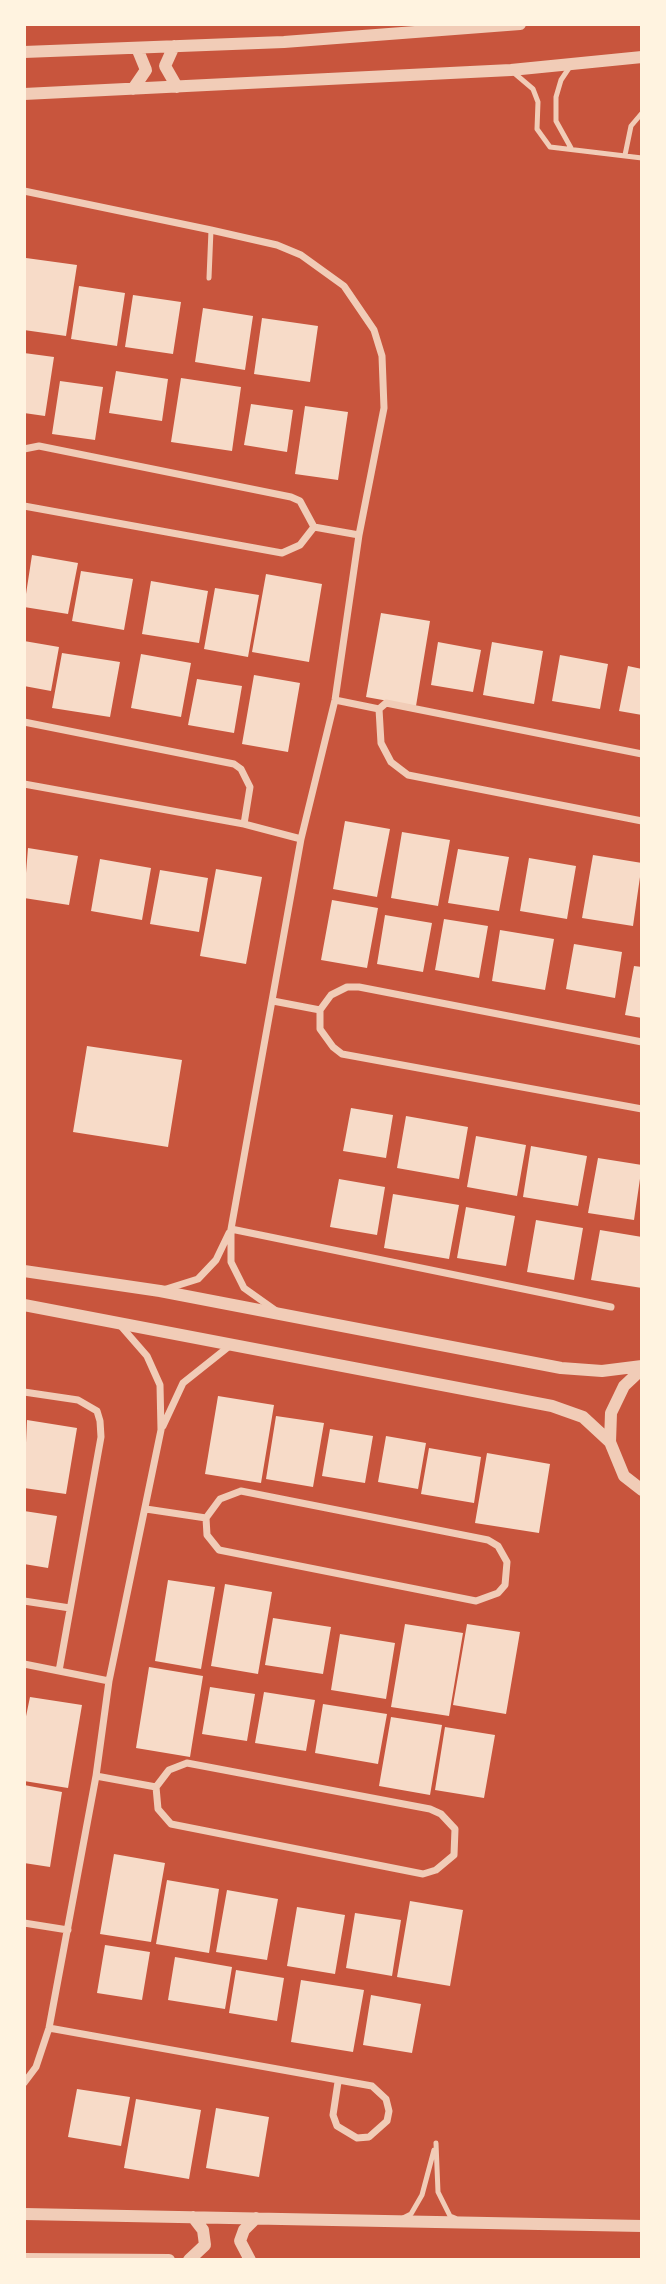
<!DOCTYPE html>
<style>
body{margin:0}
#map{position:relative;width:666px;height:2284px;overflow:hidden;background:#c8553d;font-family:"Work Sans",sans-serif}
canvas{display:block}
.frame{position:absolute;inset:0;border:26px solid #fff3e0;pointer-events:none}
</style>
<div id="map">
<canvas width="666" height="2284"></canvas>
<div class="frame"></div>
</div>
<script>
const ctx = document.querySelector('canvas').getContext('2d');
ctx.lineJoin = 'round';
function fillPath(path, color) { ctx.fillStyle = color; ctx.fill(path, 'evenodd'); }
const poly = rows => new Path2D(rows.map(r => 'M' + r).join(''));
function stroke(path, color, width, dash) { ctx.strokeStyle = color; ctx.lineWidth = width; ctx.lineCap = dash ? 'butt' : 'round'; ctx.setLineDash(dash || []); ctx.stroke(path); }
fillPath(poly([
 [26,258,77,265,66,336,24,330],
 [79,286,125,293,117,346,71,339],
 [133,295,181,302,173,354,125,347],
 [203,308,253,316,245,370,195,362],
 [262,318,318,326,310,382,254,374],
 [24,353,54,357,45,416,24,413],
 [116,371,168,379,162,421,109,413],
 [181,378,241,387,232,451,171,442],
 [60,381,103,387,95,440,52,434],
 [251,404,293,410,287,452,244,445],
 [305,406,348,412,338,480,295,474],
 [32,555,78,563,68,614,24,607],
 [81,571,133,579,124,630,72,621],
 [266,574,322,584,309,662,252,652],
 [151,581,208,591,199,643,142,634],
 [215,588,259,595,248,657,204,649],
 [381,613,430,621,416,706,366,697],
 [24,641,59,647,51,691,24,686],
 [438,642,481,650,473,692,431,685],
 [492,642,543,651,534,704,483,695],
 [62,653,120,662,110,717,52,708],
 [141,654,191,663,181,717,131,708],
 [560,655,608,664,600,709,552,701],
 [628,666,642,669,642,715,619,711],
 [254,675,300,683,288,752,242,744],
 [197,679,242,686,234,733,188,725],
 [345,821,390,829,377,897,333,889],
 [402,832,450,840,438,906,391,898],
 [28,848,78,856,69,905,24,898],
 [458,849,509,857,499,911,448,903],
 [593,855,642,863,633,926,582,918],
 [529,858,576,866,567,919,520,911],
 [100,859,151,868,142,920,91,911],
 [216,869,262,877,246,964,200,956],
 [160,870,208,878,199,932,150,924],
 [332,900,378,908,367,968,321,960],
 [385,915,432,923,423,972,377,964],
 [444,919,488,926,479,978,435,970],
 [500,930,554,939,545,990,492,981],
 [574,944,622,952,615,998,566,989],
 [634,966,642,967,642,1018,625,1015],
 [87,1046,182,1060,168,1147,73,1132],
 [351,1108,393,1115,386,1158,343,1151],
 [406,1116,468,1127,459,1179,397,1168],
 [476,1136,526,1145,517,1196,467,1187],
 [531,1146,587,1156,578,1206,523,1197],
 [598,1158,642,1165,634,1220,588,1213],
 [339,1179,385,1187,377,1235,330,1227],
 [393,1194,459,1205,449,1259,384,1248],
 [466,1207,515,1216,506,1266,457,1258],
 [536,1220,583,1228,574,1280,527,1272],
 [600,1230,642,1237,642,1288,591,1280],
 [218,1396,274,1405,261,1483,205,1474],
 [276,1416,324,1423,313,1487,266,1479],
 [27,1420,77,1428,66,1494,24,1488],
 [330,1429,373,1436,365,1483,322,1476],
 [386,1436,426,1443,418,1489,378,1482],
 [429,1448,481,1457,474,1503,421,1494],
 [487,1453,550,1464,539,1533,475,1523],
 [24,1511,57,1516,48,1568,24,1564],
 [168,1580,215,1587,201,1669,155,1661],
 [225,1584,272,1592,258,1674,211,1666],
 [273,1618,331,1627,323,1674,265,1665],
 [405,1624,463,1633,449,1716,391,1707],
 [467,1624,520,1632,506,1714,453,1705],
 [340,1634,395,1643,386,1699,331,1690],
 [149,1667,203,1676,190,1757,136,1748],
 [210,1687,255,1694,247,1741,202,1734],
 [264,1692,315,1700,306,1751,255,1743],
 [30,1697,82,1705,68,1788,24,1781,24,1726],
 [323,1704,387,1714,378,1764,315,1753],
 [391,1717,442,1725,430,1795,379,1786],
 [445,1727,495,1735,484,1798,435,1790],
 [24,1785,62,1792,50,1867,24,1863],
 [114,1854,165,1863,151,1942,100,1934],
 [167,1880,219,1889,209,1953,156,1944],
 [227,1890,278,1899,267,1960,216,1952],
 [410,1901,463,1910,450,1986,397,1977],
 [297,1907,345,1915,335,1974,287,1966],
 [355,1913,401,1920,392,1976,346,1968],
 [105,1945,150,1952,142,2000,97,1993],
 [175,1957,232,1967,225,2009,168,2000],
 [236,1970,284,1978,277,2021,229,2013],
 [301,1980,364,1990,353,2052,291,2042],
 [371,1995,421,2004,412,2053,363,2045],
 [77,2089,130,2097,121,2146,68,2137],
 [136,2099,201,2110,189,2179,124,2168],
 [216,2108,269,2117,259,2177,206,2168]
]), '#f7dbc8');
stroke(poly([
 [513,72,533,89,538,102,537,129,550,147,642,158],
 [571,148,556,121,556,97,561,80,571,65],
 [625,155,631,126,642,113],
 [209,278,211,230],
 [436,2143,438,2192,450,2216,455,2218],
 [403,2218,411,2214,422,2195,434,2150]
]), '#f1ccb7', 5);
stroke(poly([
 [24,191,211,230,277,245,301,255,344,286,374,330,382,356,384,408,359,535,335,700,301,839,231,1229,231,1262,244,1288,275,1310],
 [24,449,39,446,291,497,300,501,314,527,300,545,282,553,24,506],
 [314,527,359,535],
 [335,700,379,709,386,703,642,754],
 [379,709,381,743,391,762,408,775,642,821],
 [24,722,234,764,241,769,250,787,244,824],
 [24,784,244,824,301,839],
 [273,1001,320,1010],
 [642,1042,359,987,347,987,331,995,320,1010,320,1029,333,1047,342,1054,642,1109],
 [231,1229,611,1307],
 [163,1290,198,1279,216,1260,229,1233],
 [24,1392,78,1400,97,1411,100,1421,101,1437,59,1671],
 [163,1426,183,1383,232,1344],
 [241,1491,488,1540,498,1546,507,1562,505,1585,498,1593,476,1601,219,1550,207,1535,206,1518,220,1499,241,1491],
 [146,1509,206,1518],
 [24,1601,70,1608],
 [24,1664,109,1681],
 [187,1763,430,1809,441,1814,455,1829,454,1855,436,1870,423,1874,171,1824,158,1809,156,1787,169,1770,187,1763],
 [96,1776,156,1787],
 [24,1923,68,1930],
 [49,2028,372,2086,386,2099,389,2111,387,2121,369,2137,357,2138,337,2126,333,2115,338,2082],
 [24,2083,36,2067,49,2028,96,1776,109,1681,161,1430,160,1385,147,1356,120,1325]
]), '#f1ccb7', 7);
stroke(poly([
 [174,46,165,66,177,87],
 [24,52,284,42,520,24],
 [133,89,146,70,137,48],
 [24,94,511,70,642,57],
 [24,1271,160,1291,561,1368,602,1371,642,1366],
 [24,1305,552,1406,583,1417,610,1442],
 [642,1369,624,1386,611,1413,610,1442,624,1476,642,1490],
 [24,2214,642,2226],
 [24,2259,169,2260],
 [189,2260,205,2245,203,2230,193,2217],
 [250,2260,240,2241,244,2230,256,2218]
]), '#f1ccb7', 12);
</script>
